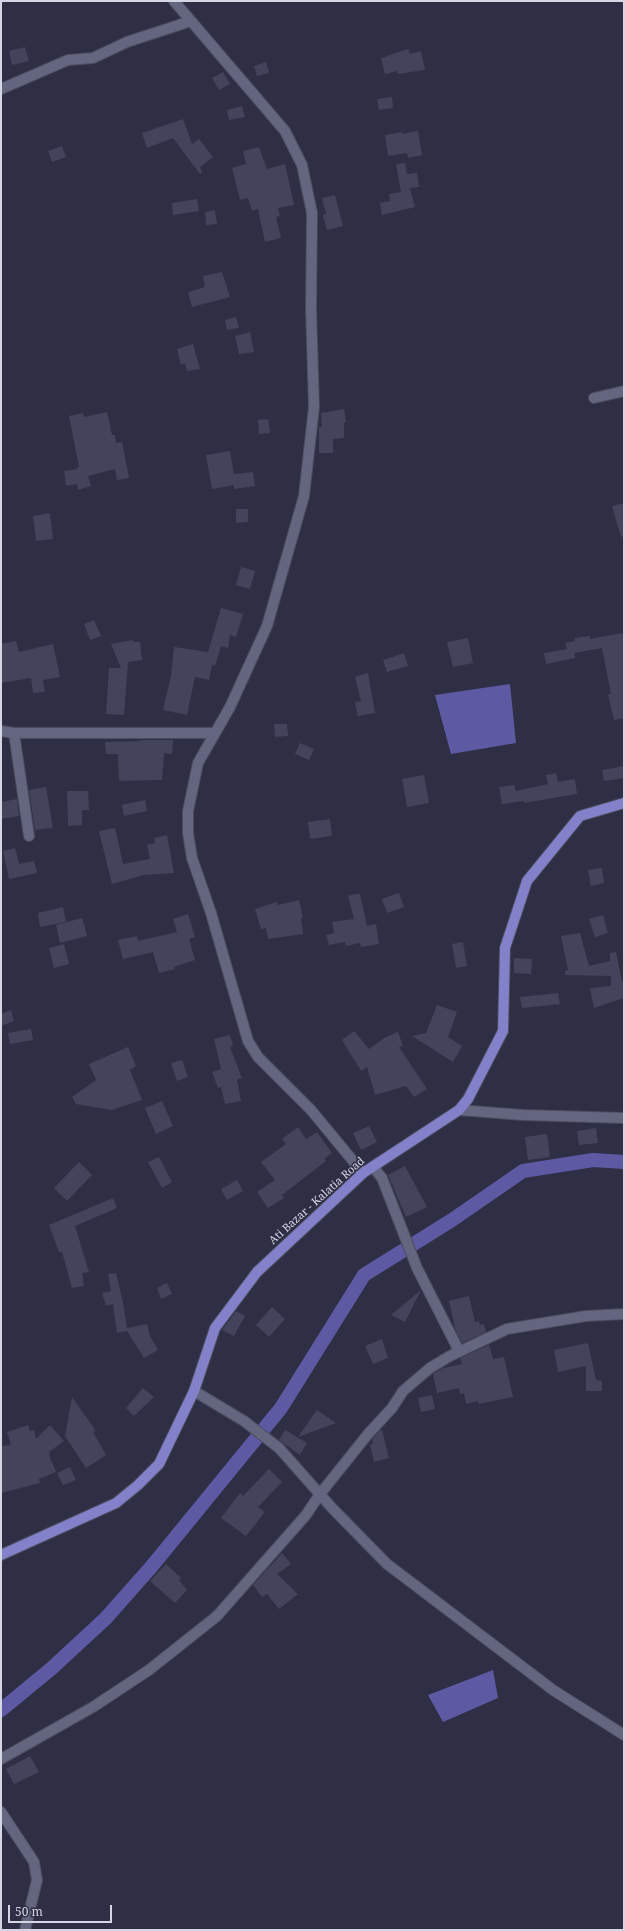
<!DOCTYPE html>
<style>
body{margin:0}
#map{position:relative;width:625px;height:1931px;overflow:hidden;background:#2e2e45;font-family:"Noto Serif",serif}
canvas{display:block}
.frame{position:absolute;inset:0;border:2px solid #d5d6e5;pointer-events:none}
.scale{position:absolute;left:8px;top:1905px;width:104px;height:18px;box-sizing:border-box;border:2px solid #d5d6e5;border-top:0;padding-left:5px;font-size:12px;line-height:14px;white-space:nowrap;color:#d5d6e5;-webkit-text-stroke:3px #2e2e45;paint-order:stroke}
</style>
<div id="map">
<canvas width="625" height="1931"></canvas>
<div class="frame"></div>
<div class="scale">50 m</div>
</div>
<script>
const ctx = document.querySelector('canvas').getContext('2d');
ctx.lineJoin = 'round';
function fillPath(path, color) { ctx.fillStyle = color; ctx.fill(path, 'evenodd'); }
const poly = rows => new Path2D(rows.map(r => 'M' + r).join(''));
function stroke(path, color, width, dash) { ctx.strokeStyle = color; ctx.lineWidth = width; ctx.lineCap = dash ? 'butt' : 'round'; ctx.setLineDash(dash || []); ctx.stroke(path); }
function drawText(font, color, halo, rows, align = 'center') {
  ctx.font = font + ' "Noto Serif",serif'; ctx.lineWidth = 3; ctx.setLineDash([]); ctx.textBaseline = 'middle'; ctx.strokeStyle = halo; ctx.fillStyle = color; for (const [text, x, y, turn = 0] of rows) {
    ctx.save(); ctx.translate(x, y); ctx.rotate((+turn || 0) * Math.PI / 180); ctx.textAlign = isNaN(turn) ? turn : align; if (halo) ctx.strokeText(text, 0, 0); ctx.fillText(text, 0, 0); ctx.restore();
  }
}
fillPath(poly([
 [510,684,516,743,451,754,435,695],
 [493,1670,498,1698,443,1722,428,1695]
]), '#5d5aa3');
stroke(poly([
 [1,1710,52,1668,106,1618,152,1566,281,1408,364,1275,452,1220,523,1171,593,1160,624,1162]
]), '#5d5aa3', 14);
fillPath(poly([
 [25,47,29,61,12,65,9,51],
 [408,49,410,54,421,51,425,70,398,74,397,71,385,74,381,58],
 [266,62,269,73,257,76,254,66],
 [223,72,230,84,219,90,212,78],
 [392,97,393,108,379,110,377,99],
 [242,106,245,117,229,120,227,110],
 [183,119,192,144,199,139,213,157,200,167,202,173,200,174,173,138,147,148,142,133],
 [418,131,422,155,408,158,407,153,388,156,385,135,402,132,402,134],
 [62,146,66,157,52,162,48,151],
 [259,147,267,169,285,164,294,205,278,208,280,216,276,217,281,238,265,242,258,209,252,211,248,198,240,200,232,168,246,164,243,151],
 [405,163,407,174,417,173,419,187,410,188,415,207,382,215,380,203,390,201,389,194,401,192,396,164],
 [335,195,343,226,327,230,323,215,326,214,322,198],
 [197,199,199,211,173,215,172,203],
 [215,210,217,224,206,225,205,212],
 [222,272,230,297,192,307,188,292,205,287,203,276],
 [236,317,239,328,227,330,225,320],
 [250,332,254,352,239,354,235,336],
 [193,344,200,369,187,371,185,363,181,365,177,349],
 [344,409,346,422,344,423,344,438,333,439,333,453,319,453,319,427,322,427,321,413],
 [107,412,112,435,115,435,116,443,122,442,129,478,117,480,115,469,88,476,91,486,78,490,77,484,66,486,64,471,77,469,77,467,79,467,69,416,83,413,84,417],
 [268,419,270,433,259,434,258,420],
 [230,451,234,474,253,472,255,486,234,489,234,485,212,489,206,455],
 [624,503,624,536,621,537,612,506],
 [236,509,248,509,248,522,236,523],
 [50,513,53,539,36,541,33,516],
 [241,567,255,571,250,589,236,585],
 [221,608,243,614,236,637,230,635,228,648,221,646,215,666,212,665,209,680,195,677,187,715,163,710,171,676,174,647,208,652],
 [94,620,101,636,90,640,84,624],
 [622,633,624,643,624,718,614,720,608,694,611,694,602,648,574,653,575,658,546,664,544,653,567,649,565,643,575,641,574,638,590,636,590,639],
 [468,638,473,663,453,667,447,642],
 [133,640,133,642,140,642,142,660,128,662,124,715,106,714,109,668,121,668,111,644],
 [16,641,19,652,53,644,60,677,43,680,45,692,33,693,31,678,1,683,1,644],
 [404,653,408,666,387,672,383,660],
 [368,673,375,713,358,716,355,702,361,701,355,677],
 [274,724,287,724,288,736,275,737],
 [141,740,173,740,172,754,164,753,162,780,119,781,118,754,106,754,105,742,141,741],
 [300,743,314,749,309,760,295,754],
 [624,766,624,778,604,781,602,770],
 [556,773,558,782,575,779,577,794,524,803,524,801,502,804,499,787,514,785,516,791,548,784,546,775],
 [424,775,429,803,407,807,402,779],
 [46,787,53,828,35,830,29,790],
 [67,791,88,791,89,810,82,810,82,825,68,826],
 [17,799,19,816,1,819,1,802],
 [145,800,147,811,124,816,122,805],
 [330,819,332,836,310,839,308,822],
 [115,828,123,864,150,859,147,845,155,843,154,838,167,835,174,873,144,875,112,884,99,831],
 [15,848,19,864,34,861,37,873,9,879,3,851],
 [602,868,604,883,591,886,588,870],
 [399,893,404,907,387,913,382,899],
 [355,894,360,894,367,926,376,924,379,944,361,947,360,943,346,946,345,942,329,945,326,935,334,933,332,922,354,919,348,896],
 [299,900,303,918,301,918,303,934,268,939,266,928,261,929,255,909,277,902,278,905],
 [63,907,66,922,40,927,38,913],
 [188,914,195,937,189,939,195,960,174,967,175,969,159,973,153,952,123,959,118,940,137,936,138,941,177,932,173,919],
 [603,915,608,933,595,937,589,919],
 [82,918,87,936,60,943,56,925],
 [580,933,589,966,610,961,610,953,616,952,622,982,624,981,624,998,594,1008,590,988,611,986,611,976,565,975,565,971,568,970,561,936],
 [463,942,467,966,456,968,452,944],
 [64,944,69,964,54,968,49,948],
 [514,958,532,959,531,974,514,973],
 [558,993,560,1004,522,1008,520,997],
 [437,1005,457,1012,448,1037,462,1046,453,1062,412,1036,426,1033],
 [11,1010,14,1021,1,1026,1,1014],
 [31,1029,33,1040,10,1044,8,1033],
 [354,1031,369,1049,384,1038,398,1032,403,1046,399,1047,427,1089,414,1097,406,1086,375,1095,367,1067,361,1071,342,1040],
 [230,1035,233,1046,230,1047,242,1078,237,1080,241,1101,225,1104,221,1087,218,1088,212,1072,221,1069,214,1039],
 [128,1047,136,1066,130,1070,142,1100,112,1110,76,1104,72,1097,96,1080,89,1064],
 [182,1060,188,1077,177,1081,171,1063],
 [162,1101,173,1126,156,1134,145,1108],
 [369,1126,377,1142,361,1150,353,1133],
 [298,1127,306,1139,317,1132,332,1153,324,1159,326,1161,282,1195,284,1198,268,1208,257,1192,275,1180,261,1162,286,1144,282,1139],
 [596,1128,598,1143,579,1145,577,1131],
 [547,1134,550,1157,528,1160,525,1137],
 [159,1157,172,1182,162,1188,148,1162],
 [79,1162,92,1175,67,1201,54,1188],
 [405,1166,427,1207,406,1217,388,1175],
 [237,1180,243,1191,227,1200,221,1189],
 [113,1198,117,1208,75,1226,89,1272,82,1273,84,1286,72,1288,62,1252,59,1252,49,1225],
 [116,1273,123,1302,127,1328,147,1324,150,1336,158,1350,144,1358,127,1331,117,1333,113,1304,106,1306,102,1293,111,1291,108,1274],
 [167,1283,172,1294,161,1299,157,1288],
 [421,1290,405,1322,391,1315],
 [469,1296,475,1322,479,1321,480,1325,484,1324,486,1332,462,1343,455,1329,449,1301],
 [272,1307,285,1319,269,1337,256,1325],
 [236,1311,245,1316,234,1336,222,1330],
 [382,1339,388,1358,373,1364,365,1346],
 [588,1343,596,1380,602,1381,602,1391,586,1391,586,1366,558,1372,554,1350],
 [489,1345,493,1359,504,1357,513,1397,479,1404,478,1401,466,1404,464,1393,460,1394,459,1388,437,1393,433,1374,443,1368,462,1364,460,1358],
 [143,1388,154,1397,134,1416,126,1408],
 [432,1395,435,1409,421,1412,418,1398],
 [72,1397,96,1431,93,1432,106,1455,86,1468,65,1436],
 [317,1410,336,1423,298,1437],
 [28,1425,30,1431,34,1430,36,1439,50,1425,64,1441,49,1452,50,1454,49,1455,56,1472,39,1479,40,1483,1,1493,1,1446,11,1445,7,1432],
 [285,1430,307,1443,300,1455,279,1440],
 [380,1430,382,1430,389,1458,374,1462,370,1445,373,1444,372,1439],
 [70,1467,76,1480,63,1485,57,1473],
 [269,1469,282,1482,258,1507,265,1512,246,1536,221,1518,240,1493,243,1496],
 [282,1553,291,1564,277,1574,298,1594,279,1609,267,1594,262,1597,253,1585],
 [166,1564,181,1578,179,1580,187,1590,175,1603,150,1581],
 [30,1756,39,1772,14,1784,6,1769]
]), '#43435b');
const minor = poly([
 [174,1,285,131,302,165,312,213,311,310,314,407,304,496,267,626,230,707,198,763,188,811,188,833,192,858,211,913,248,1041,258,1057,311,1110,363,1173],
 [1,89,68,60,93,58,127,42,191,21],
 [594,398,624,391],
 [1,731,14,733],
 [29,836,14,733,215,733],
 [459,1110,523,1115,624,1118],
 [373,1167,382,1178,417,1268,459,1351],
 [194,1391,244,1421,279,1448,333,1509,387,1564,553,1690,624,1735],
 [1,1759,93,1707,149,1670,217,1616,306,1515,320,1494,368,1434,392,1408,403,1391,430,1368,450,1356,507,1329,586,1316,624,1314],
 [1,1812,34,1862,37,1880,25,1930]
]);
const major = poly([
 [1,1555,116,1503,138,1485,159,1464,194,1391,215,1328,257,1272,363,1173,459,1110,468,1099,503,1031,505,948,527,881,580,816,624,803]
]);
stroke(minor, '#4c4c5f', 12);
stroke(major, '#4c4c5f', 12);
stroke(minor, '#64657f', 10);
stroke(major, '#8381ca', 10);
drawText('11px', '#d5d6e5', '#2e2e45', [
 ["Ati Bazar - Kalatia Road",317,1201,-42]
]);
</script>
